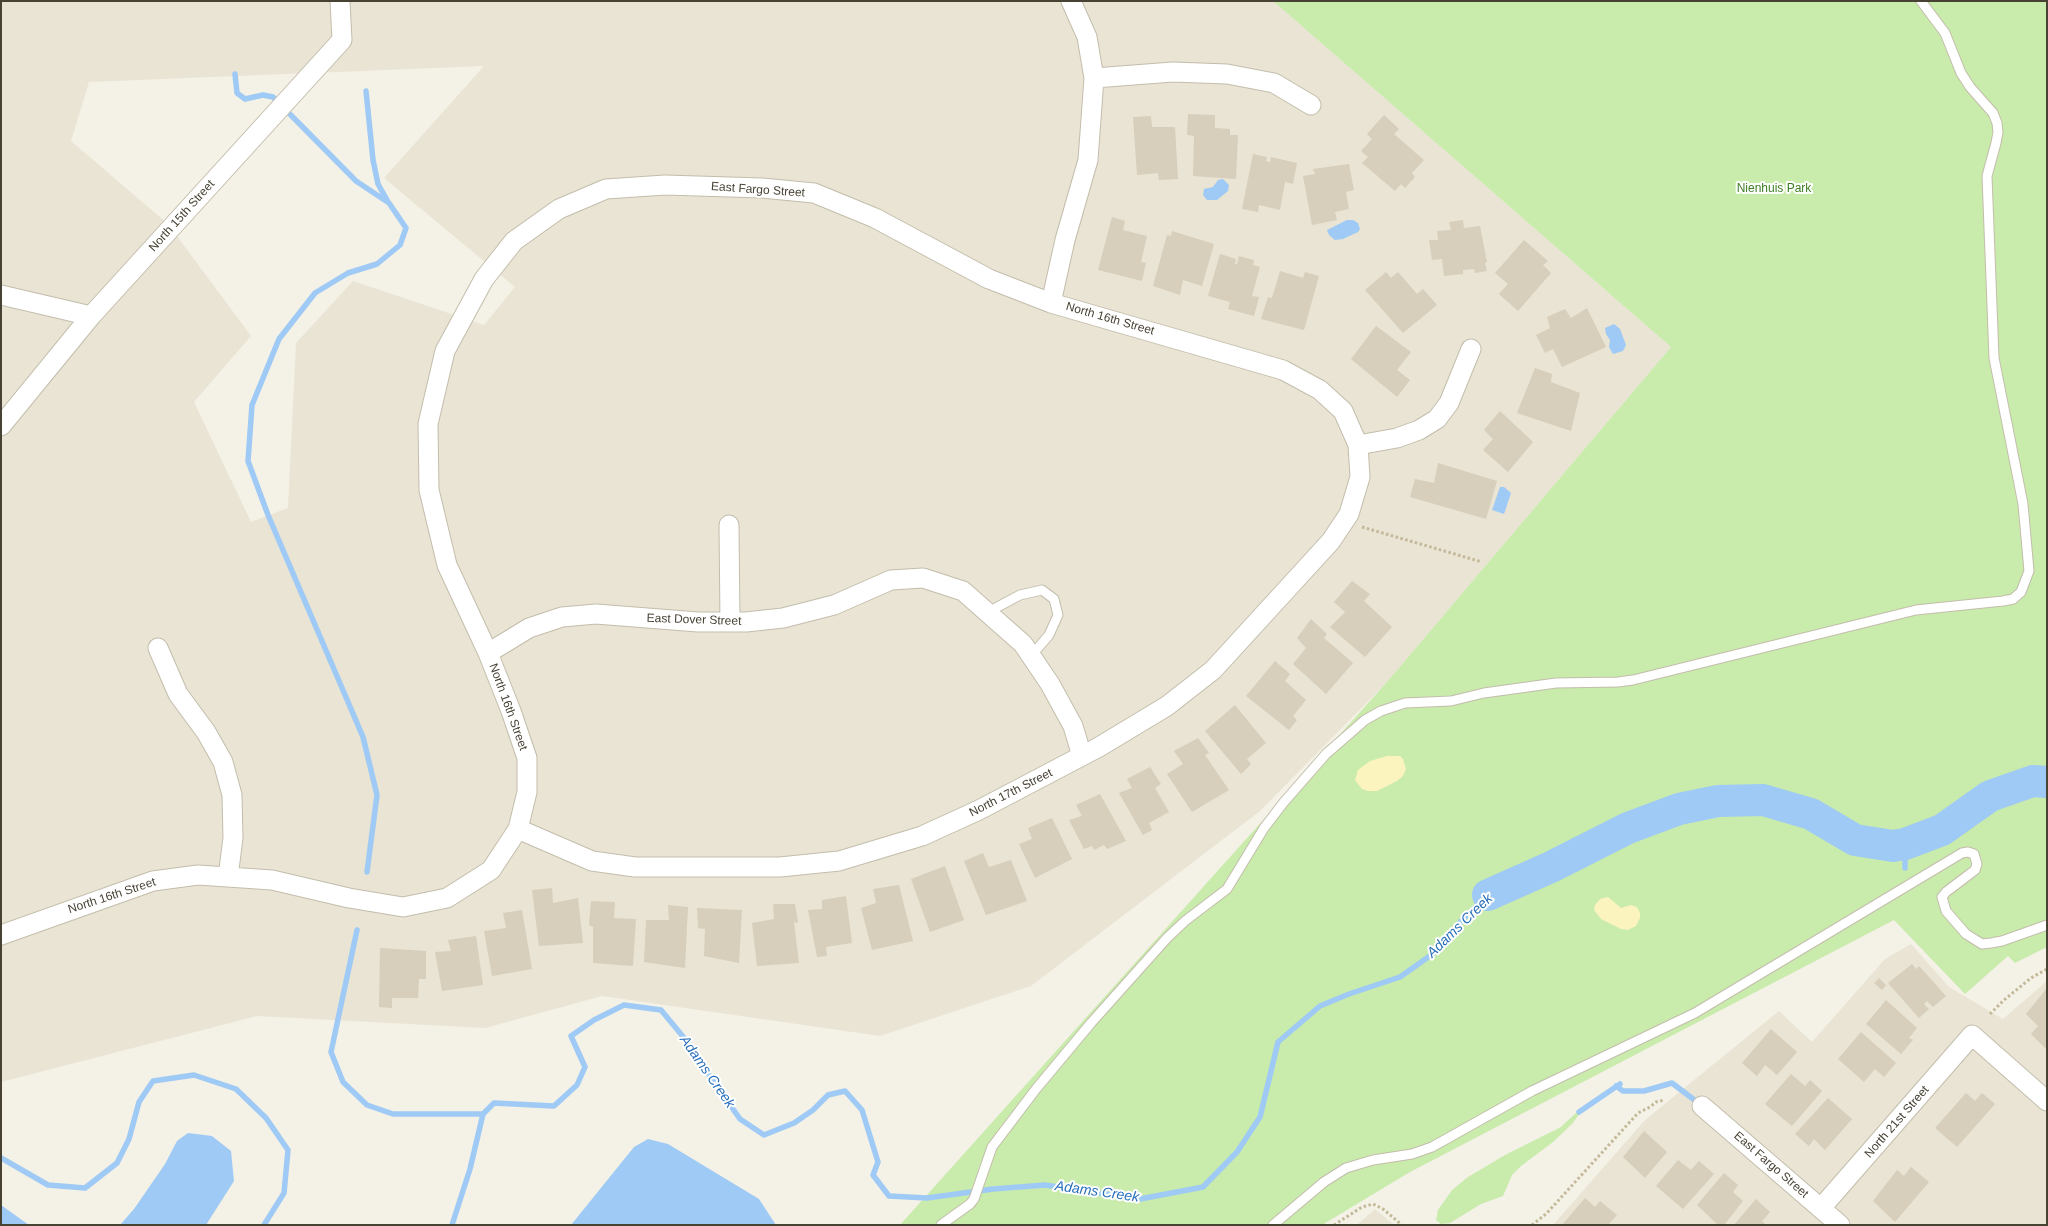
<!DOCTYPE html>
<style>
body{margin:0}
#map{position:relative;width:2048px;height:1226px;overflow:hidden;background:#f4f1e6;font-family:Helvetica,sans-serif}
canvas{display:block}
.frame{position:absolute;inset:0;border:2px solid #484235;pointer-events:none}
</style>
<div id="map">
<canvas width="2048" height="1226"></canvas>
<div class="frame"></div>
</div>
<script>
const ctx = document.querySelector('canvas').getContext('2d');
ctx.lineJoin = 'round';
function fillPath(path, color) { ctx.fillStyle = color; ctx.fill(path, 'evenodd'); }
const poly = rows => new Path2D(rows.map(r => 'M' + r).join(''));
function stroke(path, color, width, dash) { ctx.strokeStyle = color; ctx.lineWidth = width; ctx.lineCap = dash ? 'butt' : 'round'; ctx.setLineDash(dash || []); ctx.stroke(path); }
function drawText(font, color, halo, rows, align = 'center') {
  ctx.font = font + ' Helvetica,sans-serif'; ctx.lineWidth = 4; ctx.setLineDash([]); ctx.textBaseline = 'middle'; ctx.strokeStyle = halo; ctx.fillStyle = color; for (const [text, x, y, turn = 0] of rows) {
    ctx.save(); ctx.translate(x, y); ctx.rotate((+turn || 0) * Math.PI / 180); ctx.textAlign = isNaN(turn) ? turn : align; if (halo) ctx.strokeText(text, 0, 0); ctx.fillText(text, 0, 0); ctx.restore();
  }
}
fillPath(poly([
 [1,1,1273,1,1671,347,1387,682,1260,811,1031,986,880,1036,602,996,485,1028,257,1016,1,1082],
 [484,66,384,178,515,287,484,325,353,281,296,343,288,508,251,522,194,402,251,336,168,224,71,141,89,82],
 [1911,944,1949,987,2003,1019,2047,981,2047,1225,1553,1225,1645,1120,1779,1011,1812,1042,1885,959],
 [1375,1209,1394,1225,1357,1225]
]), '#e9e4d4');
fillPath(poly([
 [1273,1,2047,1,2047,947,2015,963,2008,956,1965,994,1894,920,1410,1172,1322,1225,900,1225,1387,682,1671,347],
 [1577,1112,1580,1113,1572,1124,1553,1142,1521,1166,1512,1175,1503,1196,1481,1204,1450,1223,1441,1224,1436,1220,1438,1210,1452,1190,1468,1177,1505,1155,1561,1127]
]), '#c9ebac');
fillPath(poly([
 [1387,756,1400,756,1403,759,1406,769,1403,776,1397,781,1377,791,1368,791,1362,789,1355,780,1358,770,1370,761],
 [1608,897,1621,908,1631,905,1637,907,1640,913,1640,918,1636,926,1628,930,1621,929,1601,919,1594,910,1595,905,1600,899]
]), '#fbf4bf');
fillPath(poly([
 [1223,179,1229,185,1228,191,1217,200,1207,200,1203,195,1204,189,1213,187,1218,180],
 [1347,220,1353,220,1358,223,1360,229,1358,232,1343,239,1335,240,1329,235,1327,230],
 [1614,324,1620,329,1626,345,1623,351,1613,354,1609,347,1610,340,1606,334,1605,328],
 [1500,487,1504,487,1511,493,1504,514,1492,510],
 [188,1133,212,1136,231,1151,234,1181,206,1225,120,1225,134,1209,165,1164,177,1141],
 [648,1139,668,1144,759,1199,776,1225,571,1225,634,1147],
 [1,1205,29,1225,1,1225]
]), '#9ecaf5');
stroke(poly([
 [235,74,237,93,245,99,263,95,273,97,356,181,389,203,406,228,400,245,377,264,348,273,315,293,279,339,252,405,248,461,268,515,363,737,377,795,367,872],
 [366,91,373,160,378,184,387,200],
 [1905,868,1905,844],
 [357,930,331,1052,343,1082,367,1105,393,1114,483,1114],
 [1616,1086,1623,1091,1644,1091,1672,1083,1701,1105],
 [1579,1112,1620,1084],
 [1,1158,48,1185,85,1188,117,1163,129,1139,139,1102,153,1081,194,1075,236,1089,266,1118,288,1150,284,1193,264,1225],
 [452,1225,470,1169,483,1114,494,1103,554,1106,577,1085,585,1067,571,1036,594,1020,624,1005,661,1010,690,1045,709,1075,740,1119,764,1135,794,1123,813,1110,828,1095,845,1091,862,1110,878,1162,873,1175,889,1196,927,1198,993,1189,1045,1185,1140,1199,1203,1187,1237,1152,1260,1117,1278,1042,1320,1006,1349,994,1400,977,1434,953,1461,921,1488,895]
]), '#9ecaf5', 5.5);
stroke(poly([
 [1488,895,1551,867,1628,828,1679,809,1718,801,1763,800,1811,814,1855,840,1893,846,1905,844,1942,830,1990,796,2033,781,2047,782]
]), '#9ecaf5', 32);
fillPath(poly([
 [1188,114,1215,115,1215,128,1230,129,1230,135,1238,135,1236,179,1193,176,1194,136,1187,135],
 [1384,115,1399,129,1394,134,1424,160,1412,173,1415,177,1405,188,1401,184,1395,191,1362,163,1368,157,1361,151,1372,139,1367,134],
 [1151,116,1152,127,1175,127,1178,179,1159,180,1158,173,1137,175,1133,117],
 [1253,154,1267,157,1266,161,1270,162,1271,157,1297,163,1293,184,1285,182,1280,210,1259,205,1258,212,1242,209],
 [1349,164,1354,190,1346,192,1349,209,1335,212,1337,220,1312,225,1303,176,1315,174,1313,169],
 [1112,217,1125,221,1123,230,1147,236,1141,262,1146,263,1142,281,1098,270],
 [1463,220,1464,228,1480,226,1487,262,1485,263,1487,271,1475,273,1474,269,1463,270,1463,274,1444,276,1442,259,1432,260,1429,240,1438,240,1437,231,1451,230,1449,222],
 [1172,231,1214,244,1202,286,1183,280,1180,295,1153,286,1167,235,1171,236],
 [1524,240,1548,261,1543,265,1551,273,1518,311,1499,294,1508,284,1495,273],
 [1220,254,1236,259,1235,264,1237,264,1239,256,1254,260,1253,265,1260,267,1252,296,1259,297,1254,316,1228,309,1230,302,1208,296],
 [1280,271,1303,278,1305,272,1319,276,1304,330,1261,319,1268,297,1272,298],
 [1386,272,1391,278,1398,272,1417,294,1423,289,1437,305,1403,333,1365,290],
 [1587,308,1606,347,1562,367,1553,349,1545,353,1536,335,1550,328,1547,317,1565,309,1571,318],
 [1376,326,1411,352,1397,370,1410,380,1397,397,1351,359],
 [1535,368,1552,374,1551,382,1580,393,1571,431,1517,413],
 [1500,411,1533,442,1508,472,1483,450,1493,439,1484,430],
 [1438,463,1497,481,1486,519,1410,497,1415,479,1434,483],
 [1352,581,1370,594,1364,601,1392,627,1365,657,1330,627,1345,612,1334,602],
 [1311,619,1327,634,1324,638,1353,663,1326,694,1293,664,1306,648,1297,638],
 [1275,661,1290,674,1285,681,1306,700,1293,716,1297,720,1289,730,1246,696],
 [1235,705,1266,743,1247,759,1251,764,1241,774,1205,731],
 [1198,738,1209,753,1205,755,1229,790,1192,812,1167,774,1183,764,1174,751],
 [1150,767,1161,784,1155,788,1169,812,1149,823,1152,830,1143,835,1119,793,1132,788,1127,779],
 [1100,794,1126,841,1107,849,1104,845,1094,850,1092,846,1084,849,1069,820,1082,816,1076,805],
 [1052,818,1072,859,1035,878,1019,844,1032,839,1028,828],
 [983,853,989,867,1011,860,1027,901,986,915,964,861],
 [945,866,964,920,930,932,911,879],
 [899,885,913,941,872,950,861,908,876,903,873,889],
 [552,888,553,903,578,898,583,943,539,946,532,890],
 [846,896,852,943,826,947,827,956,817,957,808,910,822,909,822,900],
 [591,901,615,902,614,918,636,919,633,966,593,963,593,927,589,925],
 [773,904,795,904,798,923,794,922,799,963,757,966,752,923,774,919],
 [668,905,688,907,685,968,644,962,646,920,669,920],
 [697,908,742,910,739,963,704,956,705,929,698,928],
 [522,910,532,969,492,976,484,931,506,928,503,913],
 [476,936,483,985,442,991,435,952,451,951,448,940],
 [380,948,426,951,426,979,419,979,418,998,392,998,392,1008,379,1007],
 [1912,964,1916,969,1919,966,1946,996,1933,1007,1927,1001,1924,1004,1929,1009,1919,1018,1888,983],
 [1879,978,1886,985,1882,990,1874,983],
 [2047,988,2047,1046,2045,1048,2031,1034,2038,1026,2026,1014],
 [1886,1000,1917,1028,1909,1038,1913,1040,1901,1054,1866,1024],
 [1771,1029,1797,1052,1777,1075,1765,1065,1757,1076,1742,1063],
 [1861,1032,1896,1063,1884,1077,1875,1069,1864,1082,1838,1059],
 [1791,1074,1805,1086,1810,1080,1822,1091,1792,1126,1765,1104],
 [1966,1093,1975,1101,1982,1093,1995,1104,1957,1147,1935,1128],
 [1828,1098,1852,1119,1825,1150,1814,1139,1809,1146,1795,1134],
 [1644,1131,1667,1152,1645,1178,1623,1157],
 [1678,1160,1691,1170,1699,1161,1714,1174,1683,1209,1656,1186],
 [1911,1167,1929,1182,1895,1222,1873,1201,1897,1170,1904,1176],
 [1724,1173,1738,1185,1733,1192,1743,1201,1724,1225,1718,1225,1697,1205],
 [1585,1198,1595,1207,1600,1201,1617,1215,1608,1225,1562,1225],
 [1756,1199,1770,1212,1762,1221,1766,1225,1734,1225]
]), '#d7cebb');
const service = poly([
 [988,612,1020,595,1042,590,1054,599,1058,615,1049,635,1031,656],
 [941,1225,970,1204,974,1199,992,1147,1036,1089,1091,1023,1167,938,1185,921,1227,889,1264,828,1284,802,1326,754,1365,720,1381,711,1405,703,1451,701,1484,693,1556,683,1618,682,1633,680,1916,610,2003,601,2013,599,2021,592,2029,571,2023,504,1994,358,1987,176,1996,143,1998,132,1997,123,1993,113,1970,87,1961,73,1945,33,1921,1],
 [1273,1225,1324,1182,1346,1168,1373,1160,1412,1154,1432,1147,1532,1091,1695,1013,1962,853,1968,852,1974,854,1977,864,1975,870,1946,892,1942,897,1946,911,1966,934,1982,944,1991,943,2002,941,2047,925]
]);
const minor = poly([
 [1071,1,1087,37,1094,78,1173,72,1227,74,1274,83,1311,105],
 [1,295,91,316],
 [1051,303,1065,240,1088,160,1094,78],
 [1,426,91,316,342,40,340,1],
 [1358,445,1397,438,1419,430,1437,419,1449,403,1471,349],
 [729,525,730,622],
 [158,648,178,694,206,732,223,762,232,795,233,838,228,877],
 [488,653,529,628,562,617,596,614,698,622,746,622,783,618,834,605,891,580,923,578,963,591,1023,644,1050,684,1073,726,1082,756],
 [1,935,153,881,198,875,272,880,349,898,403,907,447,898,491,870,518,829,527,792,527,758,511,711,488,653,447,565,429,490,428,424,445,351,484,279,514,241,559,209,606,189,665,185,762,188,814,193,875,218,989,279,1051,303,1283,370,1320,390,1343,411,1358,445,1360,477,1349,514,1331,541,1213,670,1167,706,1099,747,979,810,922,836,839,861,780,867,635,867,592,861,518,829],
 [1702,1106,1840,1225],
 [1821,1208,1972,1035,2047,1101]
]);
stroke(service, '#c3bdab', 11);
stroke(minor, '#c3bdab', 21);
stroke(poly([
 [1362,527,1482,562],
 [1990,1014,2004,1000,2031,978,2047,969],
 [1334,1225,1362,1207,1373,1204,1383,1209,1402,1225],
 [1532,1225,1546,1214,1638,1113,1650,1107,1656,1102,1664,1100]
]), '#c3b898', 3, [2.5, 2.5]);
stroke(service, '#fff', 9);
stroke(minor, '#fff', 19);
drawText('12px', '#3d7e24', '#fff', [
 ["Nienhuis Park",1774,189]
]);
drawText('12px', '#484235', '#fff', [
 ["East Fargo Street",758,190,4],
 ["North 15th Street",182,216,-48],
 ["North 16th Street",1110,319,16],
 ["East Dover Street",694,620,2],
 ["North 16th Street",508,707,70],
 ["North 17th Street",1011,793,-27],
 ["North 16th Street",112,896,-18],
 ["North 21st Street",1897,1122,-49],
 ["East Fargo Street",1771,1165,41]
]);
drawText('italic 14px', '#266ebb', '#fff', [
 ["Adams Creek",1460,926,-44],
 ["Adams Creek",707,1072,55],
 ["Adams Creek",1097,1192,8]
]);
</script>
